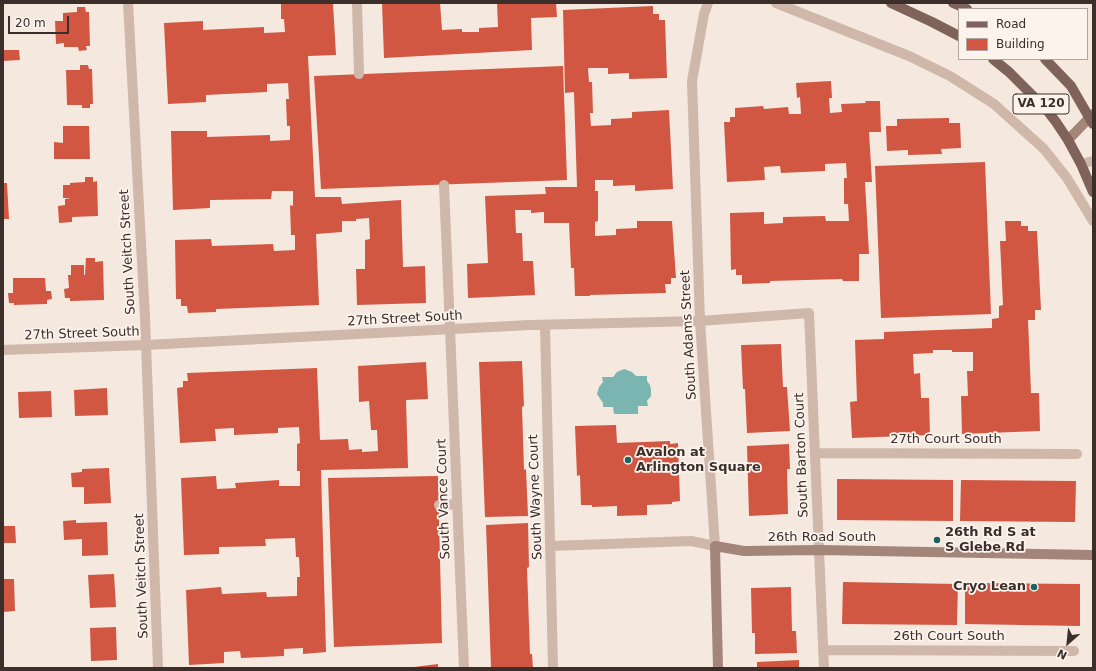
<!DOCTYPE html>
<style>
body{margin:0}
#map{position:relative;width:1096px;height:671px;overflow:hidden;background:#f5e9df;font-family:"DejaVu Sans",sans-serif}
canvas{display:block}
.frame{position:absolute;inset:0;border:4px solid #3c2e2a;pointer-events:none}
.legend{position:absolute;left:958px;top:8px;width:130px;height:52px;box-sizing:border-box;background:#fcf3ed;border:1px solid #afa49f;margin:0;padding:5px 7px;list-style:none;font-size:12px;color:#3c2e2a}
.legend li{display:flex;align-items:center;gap:8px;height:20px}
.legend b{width:20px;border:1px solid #afa49f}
.north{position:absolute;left:1048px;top:623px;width:40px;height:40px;-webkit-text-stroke:3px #fcf3ed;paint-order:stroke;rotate:207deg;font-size:11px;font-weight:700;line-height:16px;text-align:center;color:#3c2e2a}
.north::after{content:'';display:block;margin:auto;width:14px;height:18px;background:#3c2e2a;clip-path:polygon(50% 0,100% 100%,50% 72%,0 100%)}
.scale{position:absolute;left:8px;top:16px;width:61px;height:18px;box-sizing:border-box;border:2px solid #3c2e2a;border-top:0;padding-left:5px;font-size:12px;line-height:14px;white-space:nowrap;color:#3c2e2a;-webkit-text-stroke:3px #fcf3ed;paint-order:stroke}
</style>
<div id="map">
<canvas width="1096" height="671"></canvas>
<div class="frame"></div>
<ul class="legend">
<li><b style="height:5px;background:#7f635a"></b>Road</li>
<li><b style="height:11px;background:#d15742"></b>Building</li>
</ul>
<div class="north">N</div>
<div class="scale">20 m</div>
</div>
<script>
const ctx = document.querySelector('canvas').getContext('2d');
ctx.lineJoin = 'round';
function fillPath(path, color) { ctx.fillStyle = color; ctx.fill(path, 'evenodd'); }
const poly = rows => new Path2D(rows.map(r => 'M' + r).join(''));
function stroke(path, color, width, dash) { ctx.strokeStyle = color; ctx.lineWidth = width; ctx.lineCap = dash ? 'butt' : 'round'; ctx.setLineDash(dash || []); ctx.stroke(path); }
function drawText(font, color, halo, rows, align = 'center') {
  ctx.font = font + ' "DejaVu Sans",sans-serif'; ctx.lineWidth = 3.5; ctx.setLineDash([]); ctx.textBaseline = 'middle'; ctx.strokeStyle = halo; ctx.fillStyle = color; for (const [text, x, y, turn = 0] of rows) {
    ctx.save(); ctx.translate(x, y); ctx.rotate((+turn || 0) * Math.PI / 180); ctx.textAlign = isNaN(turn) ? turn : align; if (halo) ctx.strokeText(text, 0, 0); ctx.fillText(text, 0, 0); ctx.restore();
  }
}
fillPath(poly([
 [624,369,632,372,636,376,647,376,647,381,650,385,651,390,651,396,647,401,648,406,638,406,638,414,614,414,613,407,603,407,603,403,597,394,599,387,603,382,602,377,613,377,617,372]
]), '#7bb5b2');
fillPath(poly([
 [281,3,333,3,336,55,308,56,315,197,341,197,342,204,401,200,403,267,425,266,426,303,357,305,356,269,365,269,365,240,370,239,369,218,356,219,356,221,342,221,342,232,316,234,319,305,216,309,216,312,188,313,187,306,181,306,181,299,176,299,175,240,211,239,212,246,273,244,274,251,295,250,295,235,291,235,290,205,293,206,293,191,272,191,271,199,210,200,210,208,173,210,171,131,207,131,207,137,270,135,270,141,290,140,290,126,287,126,286,99,289,99,288,83,267,84,267,92,206,95,206,102,168,104,164,23,203,21,203,30,264,27,264,33,285,32,284,19,281,19],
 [382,3,440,3,442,30,462,29,462,32,479,32,479,28,498,27,497,3,556,3,557,17,531,18,532,50,384,58],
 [653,6,653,14,659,14,659,20,665,20,667,78,629,79,629,73,608,74,608,68,588,68,589,82,592,82,593,113,590,113,591,126,611,125,611,119,632,118,632,112,669,110,673,189,635,191,635,185,613,186,613,180,595,180,595,191,598,191,598,221,595,222,595,236,616,235,616,229,637,228,637,221,672,221,676,278,671,278,671,284,665,284,666,293,590,295,590,296,575,296,574,268,571,268,569,223,544,223,544,212,531,213,531,210,515,210,516,233,522,233,523,261,533,261,535,295,468,298,467,264,488,263,485,196,546,194,545,187,577,187,574,92,565,93,563,10],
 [77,7,85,7,86,12,89,12,90,46,86,46,87,50,79,51,78,47,64,47,64,43,56,44,55,21,63,21,63,13,77,12],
 [3,50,19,50,20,60,3,61],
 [80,65,88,65,89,69,92,69,93,104,90,104,90,108,82,108,82,105,67,105,66,70,80,70],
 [563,66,567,180,321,189,314,76],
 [831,81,832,98,829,98,830,113,842,112,841,104,866,103,865,101,880,101,881,132,869,132,872,182,865,182,869,254,859,254,859,281,843,281,842,279,770,281,770,283,742,284,742,275,736,275,736,269,731,270,730,213,764,212,764,224,783,223,783,217,825,216,826,221,849,221,848,204,844,204,844,178,847,178,846,163,825,164,825,171,781,173,780,166,764,167,765,180,727,182,724,122,730,122,730,117,735,117,735,108,763,106,764,109,788,107,789,114,801,114,800,97,797,98,796,83],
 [949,118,949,123,960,123,961,148,941,149,942,154,908,155,908,150,887,151,886,126,897,126,897,119],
 [63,126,89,126,90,159,54,159,54,142,63,143],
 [985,162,991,314,881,318,875,166],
 [85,177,93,177,93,182,97,181,98,216,72,217,72,222,59,223,58,206,65,205,65,199,71,198,63,198,63,185,70,185,70,183,85,182],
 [3,183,7,183,9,219,3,219],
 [1005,221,1021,221,1021,226,1028,226,1028,231,1037,231,1041,310,1035,310,1035,320,1028,320,1031,393,1039,393,1040,431,962,434,961,396,968,396,967,371,973,371,973,352,952,352,952,350,933,350,933,353,913,354,914,374,920,373,921,398,929,398,930,435,852,438,850,402,857,401,855,340,884,339,884,332,992,328,992,319,999,318,999,306,1003,305,1000,241,1006,241],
 [86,258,95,258,95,262,103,261,104,300,70,301,70,298,65,298,64,289,69,288,68,275,71,275,71,265,84,265,84,275,85,275],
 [13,278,45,278,46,291,51,291,52,299,47,300,47,304,14,305,14,303,9,303,8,293,13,293],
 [781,344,783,387,787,387,790,431,747,433,745,389,743,389,741,345],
 [522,361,524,406,522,407,524,470,526,469,528,516,485,517,479,362],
 [426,362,428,399,406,400,408,468,321,470,326,652,303,654,303,648,284,649,284,656,241,658,240,651,224,652,224,663,189,665,186,590,221,587,222,594,266,592,267,597,297,596,297,577,300,577,299,557,296,557,295,538,265,539,266,546,219,547,219,554,184,555,181,478,216,476,217,489,236,488,235,483,279,480,279,486,300,486,300,471,297,471,297,444,300,443,299,427,278,428,278,433,234,435,234,428,215,429,216,441,180,443,177,388,183,387,183,381,188,381,187,373,317,368,320,440,348,439,349,450,362,449,362,452,378,451,377,430,371,430,369,401,359,402,358,366],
 [107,388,108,415,75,416,74,390],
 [51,391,52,417,19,418,18,392],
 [616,425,617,443,670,441,670,444,678,443,680,501,672,502,672,504,647,505,647,515,617,516,617,506,592,507,592,505,581,505,580,475,577,476,575,426],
 [789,444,790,469,787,469,788,514,749,516,747,446],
 [109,468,111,503,84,504,84,487,72,487,71,473,82,472,82,469],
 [438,476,442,643,334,647,328,478],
 [837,479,953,480,953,521,837,520],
 [961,480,1076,481,1075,522,960,521],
 [76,520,76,523,107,522,108,555,82,556,82,539,64,540,63,521],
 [528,523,529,567,527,568,530,654,532,654,533,668,491,668,486,525],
 [3,526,15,526,16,543,3,543],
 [114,574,116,607,90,608,88,575],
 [3,579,14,579,15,611,3,612],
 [843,582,958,584,957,625,842,624],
 [965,583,1080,584,1080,626,965,624],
 [791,587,792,631,796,631,797,653,755,654,755,633,752,633,751,588],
 [116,627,117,660,91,661,90,628],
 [799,660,799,668,757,668,757,662],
 [438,664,438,668,414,668,414,667]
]), '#d15742');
stroke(poly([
 [357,3,359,74],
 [444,185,450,329],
 [439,505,457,504]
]), '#cfb7a9', 10);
stroke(poly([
 [128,3,145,317,158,668],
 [776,3,909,56,950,76,994,104,1044,149,1067,178,1093,221],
 [1081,164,1093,161],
 [545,325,553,668],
 [450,329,464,668],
 [3,350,146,345,530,325,700,321,809,313,824,668],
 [815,453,1077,454],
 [551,546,691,541,715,546,700,321,692,81,704,14,708,3],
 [823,650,1074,651]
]), '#cfb7a9', 10);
stroke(poly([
 [1068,140,1093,114],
 [718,668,715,546,744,551,819,550,1093,555]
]), '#a3857a', 10);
stroke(poly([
 [891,3,932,22,959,36],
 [953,3,967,9],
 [993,59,1009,72,1046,109,1056,122,1068,140,1081,164,1093,192],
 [1045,59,1071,86,1093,124]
]), '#7f635a', 10);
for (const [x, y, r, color] of [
 [628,460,4,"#1b6260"],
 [937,540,4,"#1b6260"],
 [1034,587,4,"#1b6260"]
]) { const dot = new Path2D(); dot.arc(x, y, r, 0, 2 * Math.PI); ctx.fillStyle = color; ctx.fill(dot); stroke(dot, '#fcf3ed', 1.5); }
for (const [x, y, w] of [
 [1041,104,56]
]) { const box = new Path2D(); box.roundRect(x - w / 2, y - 10, w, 20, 3); ctx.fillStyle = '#fcf3ed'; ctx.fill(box); stroke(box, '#3c2e2a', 1); }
drawText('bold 12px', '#3c2e2a', null, [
 ["VA 120",1041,104]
]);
drawText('13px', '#3c2e2a', '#fcf3ed', [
 ["South Veitch Street",128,252,-93],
 ["27th Street South",405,319,-3],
 ["27th Street South",82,334,-2],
 ["South Adams Street",689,335,-93],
 ["27th Court South",946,440],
 ["South Barton Court",802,455,-92],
 ["South Wayne Court",536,497,-92],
 ["South Vance Court",444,499,-92],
 ["26th Road South",822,538],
 ["South Veitch Street",142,576,-92],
 ["26th Court South",949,637]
]);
drawText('bold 13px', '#3c2e2a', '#fcf3ed', [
 ["Avalon at",636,453],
 ["Arlington Square",636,468],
 ["26th Rd S at",945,533],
 ["S Glebe Rd",945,548],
 ["Cryo Lean",1026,587,"right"]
], 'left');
</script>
